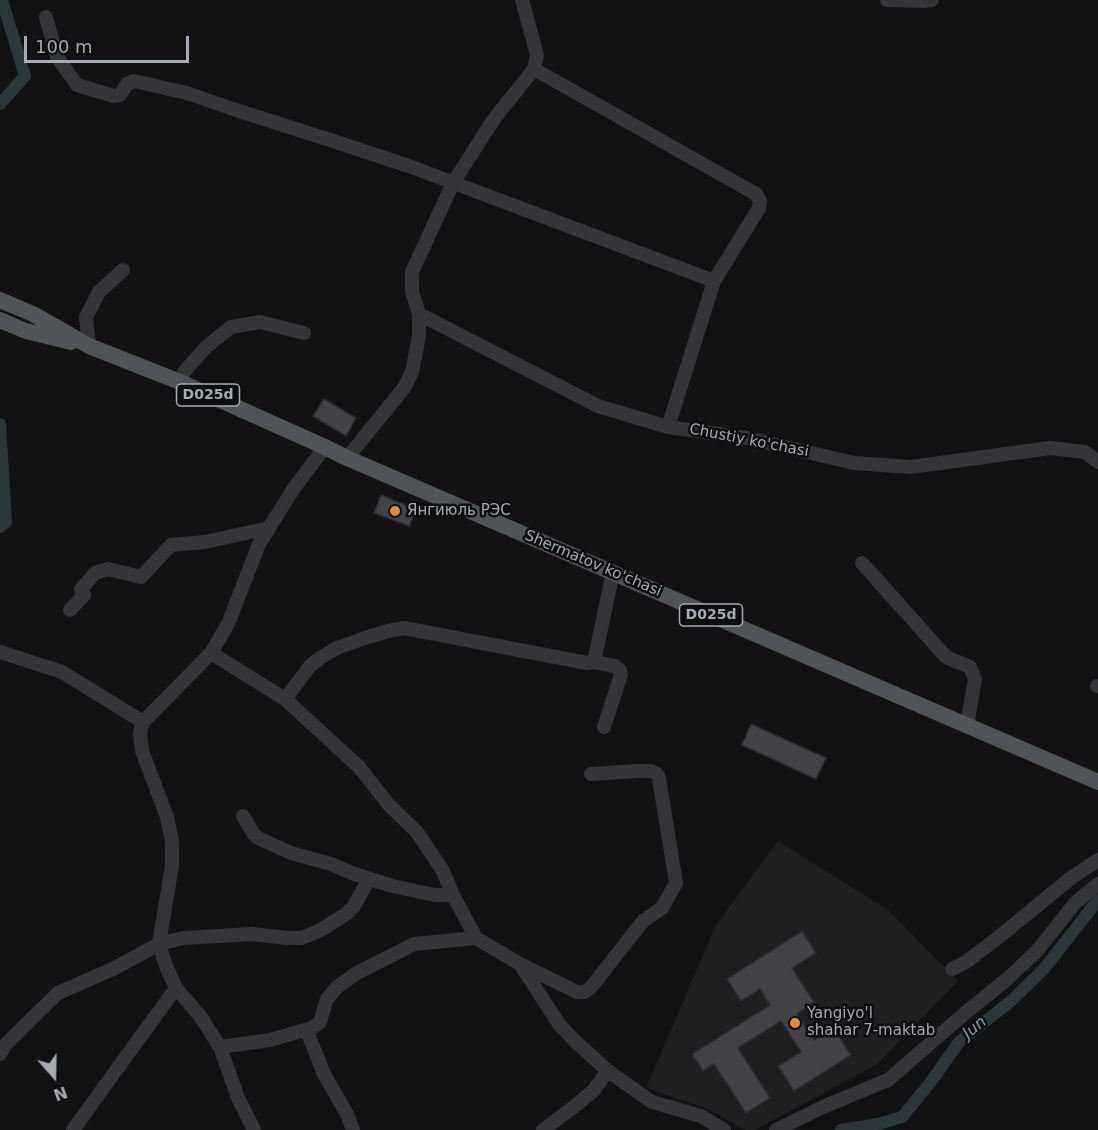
<!DOCTYPE html>
<meta charset="utf-8">
<style>
body{margin:0}
#map{position:relative;width:1098px;height:1130px;overflow:hidden;background:#121214;font-family:"DejaVu Sans",sans-serif}
canvas{display:block}
.north{position:absolute;left:24px;top:1046px;width:60px;height:60px;-webkit-text-stroke:4px #0d0d0f;paint-order:stroke;rotate:160deg;font-size:16px;font-weight:700;line-height:24px;text-align:center;color:#a5acb3}
.north::after{content:'';display:block;margin:auto;width:21px;height:27px;background:#a5acb3;clip-path:polygon(50% 0,100% 100%,50% 72%,0 100%)}
.scale{position:absolute;left:24px;top:36px;width:165px;height:27px;box-sizing:border-box;border:3px solid #a5acb3;border-top:0;padding-left:8px;font-size:18px;line-height:21px;white-space:nowrap;color:#a5acb3;-webkit-text-stroke:4px #0d0d0f;paint-order:stroke}
</style>
<div id="map">
<canvas width="1098" height="1130"></canvas>
<div class="north">N</div>
<div class="scale">100 m</div>
</div>
<script>
const ctx = document.querySelector('canvas').getContext('2d');
ctx.lineJoin = 'round';
function fillPath(path, color) { ctx.fillStyle = color; ctx.fill(path, 'evenodd'); }
const poly = rows => new Path2D(rows.map(r => 'M' + r).join(''));
function stroke(path, color, width, dash) { ctx.strokeStyle = color; ctx.lineWidth = width; ctx.lineCap = dash ? 'butt' : 'round'; ctx.setLineDash(dash || []); ctx.stroke(path); }
function drawText(font, color, halo, rows, align = 'center') {
  ctx.font = font + ' "DejaVu Sans",sans-serif'; ctx.lineWidth = 5; ctx.setLineDash([]); ctx.textBaseline = 'middle'; ctx.strokeStyle = halo; ctx.fillStyle = color; for (const [text, x, y, turn = 0] of rows) {
    ctx.save(); ctx.translate(x, y); ctx.rotate((+turn || 0) * Math.PI / 180); ctx.textAlign = isNaN(turn) ? turn : align; if (halo) ctx.strokeText(text, 0, 0); ctx.fillText(text, 0, 0); ctx.restore();
  }
}
fillPath(poly([
 [778,841,888,910,958,981,876,1065,755,1130,745,1130,708,1109,646,1088,716,925]
]), '#1e1f21');
stroke(poly([
 [0,104,25,76,2,0],
 [0,424,6,522,0,527],
 [841,1130,878,1124,902,1117,930,1083,959,1042,1011,1001,1043,970,1098,900]
]), '#2c373b', 12);
const building = poly([
 [324,399,356,418,346,436,313,416,324,399],
 [381,495,416,509,409,526,374,513,381,495],
 [751,724,826,758,816,779,742,745,751,724],
 [802,931,816,953,792,968,814,1002,797,1014,814,1040,833,1028,851,1055,794,1091,778,1066,801,1052,781,1021,738,1048,770,1098,746,1113,714,1064,703,1071,692,1054,770,1005,760,989,741,1001,727,979,802,931]
]);
fillPath(building, '#414347');
stroke(building, '#2c2d30', 1.5);
stroke(poly([
 [887,0,924,1,932,0],
 [46,17,57,57,77,85,114,96,120,95,127,84,134,81,187,93,236,110,333,141,409,166,714,281],
 [534,69,756,194,760,201,759,208,714,281,668,427],
 [419,314,598,406,668,427,747,438,854,463,911,467,1050,448,1085,452,1098,462],
 [89,346,86,317,99,292,123,270],
 [180,382,184,372,206,347,231,327,260,322,304,333],
 [347,458,404,388,412,372,419,336,419,314,412,291,412,272,453,183,494,119,534,69,537,55,522,0],
 [862,563,946,657,970,667,975,679,967,725],
 [70,610,84,595,81,589,95,573,108,569,141,577,171,545,205,542,269,528],
 [0,652,62,672,143,722],
 [211,653,285,699,359,767,389,805,417,832,443,871,453,895,476,938,520,964,559,1024,575,1041,608,1071,652,1102,701,1116,724,1130],
 [594,662,613,572],
 [1097,686,1098,686],
 [285,699,310,666,320,658,337,648,365,638,388,631,404,628,587,663,594,662,615,666,620,670,621,675,604,727],
 [243,816,253,833,258,838,291,853,331,864,352,873,392,886,435,895,453,895],
 [522,965,577,992,585,992,592,986,643,921,662,908,676,883,659,778,657,774,651,771,636,771,591,774],
 [952,969,966,962,1000,936,1071,878,1098,860],
 [307,1031,324,1074,348,1116,353,1130],
 [220,1047,270,1040,312,1028,320,1022,327,999,337,987,357,973,414,944,476,938],
 [0,1054,5,1045,58,993,115,968,159,944,183,938,252,934,287,938,301,938,319,931,346,914,354,906,369,879],
 [73,1130,109,1080,176,988],
 [254,1130,238,1098,220,1047,200,1016,176,988,166,966,159,944,172,866,172,841,167,817,142,751,140,733,143,722,211,653,228,624,259,544,294,488,325,447],
 [543,1130,575,1106,593,1091,608,1071],
 [776,1130,823,1107,888,1080,964,1014,1006,980,1037,951,1075,903,1098,884]
]), '#333538', 14);
stroke(poly([
 [0,300,33,314,89,346,180,382,325,447,347,458,1098,782],
 [0,320,26,331,71,342]
]), '#505357', 16);
for (const [x, y, r, color] of [
 [395,511,6,"#e58a39"],
 [795,1023,6,"#e58a39"]
]) { const dot = new Path2D(); dot.arc(x, y, r, 0, 2 * Math.PI); ctx.fillStyle = color; ctx.fill(dot); stroke(dot, '#0d0d0f', 2); }
for (const [x, y, w] of [
 [208,395,63],
 [711,615,63]
]) { const box = new Path2D(); box.roundRect(x - w / 2, y - 11, w, 22, 4.5); ctx.fillStyle = '#0d0d0f'; ctx.fill(box); stroke(box, '#a5acb3', 1.5); }
drawText('bold 14px', '#a5acb3', null, [
 ["D025d",208,395],
 ["D025d",711,615]
]);
drawText('15px', '#a5acb3', '#0d0d0f', [
 ["Chustiy ko'chasi",749,441,11],
 ["Shermatov ko'chasi",593,564,23]
]);
drawText('15px', '#a5acb3', '#0d0d0f', [
 ["Янгиюль РЭС",407,511],
 ["Yangiyo'l",807,1014],
 ["shahar 7-maktab",807,1031]
], 'left');
drawText('italic 16px', '#7da0ac', '#0d0d0f', [
 ["Jun",975,1028,-40]
]);
</script>
